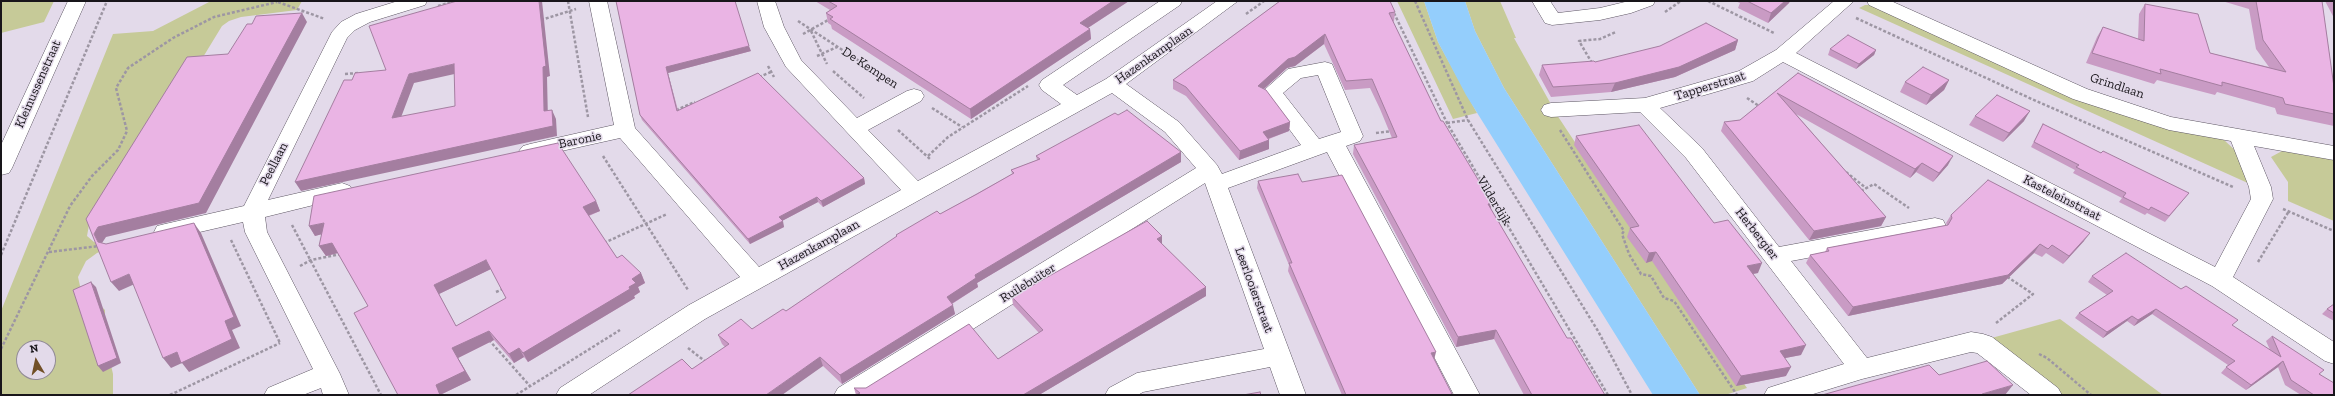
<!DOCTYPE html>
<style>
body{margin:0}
#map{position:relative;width:2335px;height:396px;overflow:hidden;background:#e3daea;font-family:"Zilla Slab",serif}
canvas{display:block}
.frame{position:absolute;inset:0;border:2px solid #18151a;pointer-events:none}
.north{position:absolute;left:16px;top:340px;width:40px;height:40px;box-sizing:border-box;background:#e3daea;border:1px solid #928b97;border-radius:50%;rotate:351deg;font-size:11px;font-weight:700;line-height:16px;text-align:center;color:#18151a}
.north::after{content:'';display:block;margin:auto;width:14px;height:18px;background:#714f27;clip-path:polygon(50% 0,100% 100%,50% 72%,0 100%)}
</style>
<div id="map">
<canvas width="2335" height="396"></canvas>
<div class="frame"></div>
<div class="north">N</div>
</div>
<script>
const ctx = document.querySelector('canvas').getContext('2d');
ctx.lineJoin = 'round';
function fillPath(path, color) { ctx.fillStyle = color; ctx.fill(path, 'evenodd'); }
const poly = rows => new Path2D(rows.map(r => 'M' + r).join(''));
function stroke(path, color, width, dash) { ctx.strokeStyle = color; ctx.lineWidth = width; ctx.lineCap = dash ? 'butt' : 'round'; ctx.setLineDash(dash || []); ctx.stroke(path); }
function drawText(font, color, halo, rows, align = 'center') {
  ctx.font = font + ' "Zilla Slab",serif'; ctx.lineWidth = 3; ctx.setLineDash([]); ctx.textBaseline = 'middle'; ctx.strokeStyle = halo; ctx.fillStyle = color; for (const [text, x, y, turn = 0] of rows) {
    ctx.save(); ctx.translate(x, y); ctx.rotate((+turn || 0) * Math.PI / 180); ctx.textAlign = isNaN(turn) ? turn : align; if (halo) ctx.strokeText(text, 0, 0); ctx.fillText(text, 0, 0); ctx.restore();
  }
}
fillPath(poly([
 [1,1,54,1,44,22,1,33],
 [211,1,302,1,297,10,241,17,229,21,222,26,197,67,89,225,87,236,94,242,113,247,97,253,86,261,78,277,80,286,105,310,105,340,113,374,113,395,1,395,1,311,113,34,153,31],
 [24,348,48,348,48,372,24,372],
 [1397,1,1424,1,1438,42,1477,113,1453,119],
 [1465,1,1500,1,1516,38,1514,38,1557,115,1635,233,1747,388,1725,395,1700,395,1504,88,1475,31],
 [1865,5,1875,5,2022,69,2224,140,2237,152,2250,184,1859,8],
 [2282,151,2334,160,2334,221,2288,201,2288,182,2271,157],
 [2060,319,2163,395,2061,395,1988,339]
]), '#c6ca98');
fillPath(poly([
 [1424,1,1465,1,1475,31,1504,88,1700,395,1653,395,1466,95,1438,42]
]), '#94cefc');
const minor = poly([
 [68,1,86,1,12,168,9,173,1,175,1,145,68,1],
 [398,1,427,1,425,5,370,22,355,30,347,38,268,200,342,183,350,186,353,191,350,196,265,217,267,232,340,374,349,395,323,395,321,388,303,395,264,395,268,388,313,369,245,232,243,222,165,240,157,238,154,232,157,226,165,224,244,206,332,32,341,22,356,14,398,1],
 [589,1,607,1,635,128,759,267,901,190,786,67,764,27,757,1,775,1,784,27,801,60,857,118,907,91,914,89,921,91,924,96,921,101,868,130,918,181,1061,104,1042,90,1039,85,1042,80,1160,1,1182,1,1180,5,1063,85,1077,95,1106,79,1217,1,1238,1,1126,84,1179,122,1217,165,1222,174,1301,145,1262,92,1288,69,1325,62,1332,64,1363,136,1360,141,1346,146,1480,395,1454,395,1327,152,1228,188,1306,395,1280,395,1270,367,1143,392,1138,395,1105,395,1109,388,1137,373,1264,349,1205,183,868,395,834,395,838,388,1196,168,1165,132,1112,93,705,319,589,395,556,395,560,388,689,305,740,277,620,138,530,158,523,156,519,151,523,146,530,144,614,125,589,1],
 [1318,75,1341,132,1319,139,1283,93,1301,78,1318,75],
 [1532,1,1550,1,1558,13,1600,8,1629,1,1655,1,1653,5,1631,13,1600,20,1552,25,1545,23,1532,1],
 [1834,1,1854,1,1796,53,2215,267,2251,199,2249,187,2231,141,2169,130,2073,99,1869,5,1867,1,1891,1,2087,89,2171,117,2334,146,2334,160,2254,146,2271,187,2273,199,2233,277,2334,342,2334,364,2325,361,2212,286,1783,62,1753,81,1660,108,1702,148,1779,247,1935,218,1943,220,1946,226,1943,232,1935,234,1791,261,1867,358,1971,332,1983,334,1992,337,2058,388,2062,395,2031,395,1977,353,1971,352,1862,379,1810,395,1764,395,1768,388,1844,364,1686,158,1640,112,1551,117,1544,115,1541,110,1544,105,1551,103,1645,98,1739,71,1776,50,1834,1]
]);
stroke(minor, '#5d5663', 1);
stroke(poly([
 [568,1,588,117],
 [1415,1,1468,120,1598,331,1632,395],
 [1708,1,1774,33],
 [278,2,325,19],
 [438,6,455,1],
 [1665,12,1681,1],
 [1394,13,1447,123,1608,395],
 [1246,14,1264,1],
 [1856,18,2036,101,2233,187],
 [541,20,576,9],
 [798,21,893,83],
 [811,31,827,64],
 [803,34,830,19],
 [817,56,837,47],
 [1592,63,1579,41,1600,39,1616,32],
 [768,66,774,77],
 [833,71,864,98],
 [345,74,358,73],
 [759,77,771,72],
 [1747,98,1759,106],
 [932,108,962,127],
 [676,110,695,102],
 [1447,123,1468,120],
 [898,130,930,159],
 [1560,130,1624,231,1622,234,1629,254,1641,274,1651,276,1664,298,1674,301,1737,395],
 [1376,133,1392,131],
 [603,156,688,290],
 [928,156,948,137,1028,86],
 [1846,172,1866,188],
 [1861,191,1874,184,1909,208],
 [2283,209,2334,231],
 [1497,224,1506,222],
 [292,225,381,395],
 [231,240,280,343],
 [604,243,667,214],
 [49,252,99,246],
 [1,255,107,1],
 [2258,262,2289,211],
 [300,266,311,260,341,254],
 [496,292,505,288],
 [1996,323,2033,294,2006,276],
 [489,340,530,386],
 [688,348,706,362],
 [1,349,70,206,92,176,118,150,127,131,116,88,128,68,173,38,214,17,277,2],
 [2039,354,2047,358,2091,395],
 [170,395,280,343],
 [516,395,620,330]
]), '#9d96a3', 2.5, [3, 2]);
fillPath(minor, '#fff');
fillPath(poly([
 [616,1,751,51,668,73,678,110,864,178,865,184,823,207,818,202,782,221,784,227,750,244,642,120,640,115],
 [815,1,1129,1,1088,28,1090,29,1091,39,971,119,832,29,831,25,828,23,826,13,830,10],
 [1280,1,1395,12,1394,21,1393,22,1441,121,1492,203,1491,209,1567,338,1605,395,1524,395,1494,339,1456,347,1353,154,1354,145,1392,138,1380,109,1370,88,1345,90,1324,44,1295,66,1287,68,1264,89,1290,122,1289,131,1269,139,1269,149,1239,160,1186,96,1173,89,1173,80],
 [1735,1,1790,1,1789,3,1768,23,1738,8,1740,3],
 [2222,1,2322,1,2334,87,2334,126,2277,114,2275,108,2217,92,2215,95,2157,80,2154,84,2086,63,2097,37,2103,27,2138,39,2139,14,2145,4,2210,53,2269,67,2256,49,2249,9],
 [2325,1,2334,1,2334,18],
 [1738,40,1735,50,1675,77,1611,92,1551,97,1539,75,1542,65,1595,62],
 [1830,49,1876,50,1874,55,1856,69,1828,55],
 [1798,73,1948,165,1933,182,1916,172,1910,178,1796,114,1886,217,1881,226,1809,240,1721,131,1724,122,1740,120],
 [1949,80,1944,90,1926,105,1900,92,1905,82],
 [1118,115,1181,152,1181,162,977,283,978,287,952,304,955,314,842,384,823,366,692,369,725,347,722,344,718,335,752,329,786,311,896,237,896,235,940,214,1012,174,1011,170,1037,160,1036,156],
 [1975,116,2024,121,2003,142,1969,125],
 [2043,124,2101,153,2189,193,2165,222,2147,213,2145,215,2119,202,2122,198,2073,173,2075,170,2031,147],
 [1576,136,1714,223,1758,273,1752,274,1801,355,1785,358,1786,376,1736,386,1652,261,1646,263,1627,237,1630,228,1574,145],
 [1258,181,1302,182,1452,394,1452,395,1342,395,1288,271,1289,265,1257,188],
 [596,201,600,211,589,216,617,258,641,273,645,283,638,287,640,292,634,296,635,298,528,362,524,357,514,363,494,340,458,358,471,380,442,394,442,395,398,395,368,306,338,253,326,256,319,246,322,234,315,236,309,226],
 [491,269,506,298,456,326,439,294],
 [1951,215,2084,241,2063,264,2046,253,2042,257,2034,253,2002,284,1848,316,1806,263,1810,255,1825,252,1827,248,1947,225,1946,223],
 [1162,236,1162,244,1206,287,1206,296,1039,395,856,395,854,388,866,388,998,359,1039,333,1013,305,1012,297],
 [2092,276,2233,326,2270,350,2266,341,2272,336,2320,374,2334,395,2301,395,2285,385,2278,367,2246,390,2221,373,2228,365,2152,314,2134,326,2127,321,2103,338,2075,318,2079,313,2107,295,2088,282],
 [2334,304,2334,321,2322,314,2327,309]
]), '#c99bc4');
fillPath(poly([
 [539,1,542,1,550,76,547,77,548,121,544,111],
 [1113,1,1129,1,1080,33,1080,23],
 [1785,1,1790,1,1789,3,1768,23,1771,13],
 [302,13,307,22,206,213,106,237,102,243,98,242,94,234,98,227],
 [1090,29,1091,39,971,119,970,109],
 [1325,34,1324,44,1295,66,1287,68,1257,95,1258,86,1288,59],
 [1738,40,1735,50,1675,77,1611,92,1615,83],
 [749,46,751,51,668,73,679,116,666,67],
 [1876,50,1874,55,1856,69,1859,64],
 [454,64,459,73,414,83,397,128,392,118,409,74],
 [1949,80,1944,90,1926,105,1931,95],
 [552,110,556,119,557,136,301,191,295,182],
 [2030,111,2024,121,2003,142,2009,133],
 [1290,122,1289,131,1262,141,1263,132],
 [1269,140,1269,149,1239,160,1240,151],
 [1181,152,1181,162,977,283,978,287,948,306,947,297,975,275],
 [1953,156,1948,165,1933,182,1939,173],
 [1922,163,1916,172,1910,178,1915,169],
 [864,178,865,184,823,207,821,201],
 [817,197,818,202,780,222,779,217],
 [596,201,600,211,587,216,583,207],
 [1492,203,1490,212,1488,204],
 [1886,217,1881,226,1809,240,1814,231],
 [783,221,784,227,750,244,748,239],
 [194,223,201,233,241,326,232,330,240,348,189,372,182,363,171,368,163,358,177,352,225,321],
 [324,223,330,232,315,236,309,226],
 [2090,233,2084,241,2063,264,2069,256],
 [1162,236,1162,245,1157,239],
 [332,243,338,253,326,256,319,246],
 [2040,244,2034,253,2002,284,1848,316,1853,307],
 [1656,252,1652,261,1646,263,1649,253],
 [486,260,491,269,439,294,461,336,456,326,434,285],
 [1762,263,1758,273,1742,276,1747,266],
 [641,273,645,283,638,287,640,292,634,296,635,298,528,362,523,353],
 [129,274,137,283,119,291,111,282],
 [91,282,96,287,121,363,103,372,98,366],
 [1206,287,1206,296,1039,395,1023,395],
 [953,305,955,314,842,384,840,375],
 [2156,309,2152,314,2134,326,2138,320],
 [2132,316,2127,321,2103,338,2107,332],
 [1496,330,1494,339,1456,347,1458,337],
 [489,331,494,340,458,358,471,380,442,394,442,395,440,395,436,385,452,348],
 [1806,345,1801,355,1775,360,1780,351],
 [519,348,524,357,514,363,509,354],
 [1436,352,1434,360,1431,353],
 [820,357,823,366,782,395,766,395],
 [2283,361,2278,367,2246,390,2251,385],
 [1791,367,1786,376,1736,386,1741,376],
 [2013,385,2005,395,1981,395,1982,394]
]), '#a47ea0');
const building = poly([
 [457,1,539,1,546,66,543,67,544,111,552,110,553,126,295,182,344,80,352,80,355,73,386,70,369,26,457,1],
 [454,64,455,106,392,118,409,74,454,64],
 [616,1,735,1,749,46,666,67,677,111,758,73,864,178,821,201,817,197,779,217,783,221,748,239,640,115,616,1],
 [828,1,1113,1,1080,23,1090,29,970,109,830,19,833,17,826,13,837,6,828,1],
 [1280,1,1390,1,1395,12,1389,13,1441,121,1443,121,1492,203,1488,204,1567,338,1571,338,1605,395,1532,395,1496,330,1458,337,1354,145,1397,137,1381,100,1372,79,1346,81,1325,34,1295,57,1288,59,1258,86,1266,90,1290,122,1263,132,1269,140,1240,151,1186,87,1173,80,1280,1],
 [1747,1,1785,1,1771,13,1747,1],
 [2256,1,2322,1,2334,87,2334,114,2285,104,2283,98,2222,82,2222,86,2160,69,2161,74,2092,53,2103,27,2144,41,2145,4,2198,14,2210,53,2286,72,2263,40,2256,1],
 [302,13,199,203,98,227,94,234,98,242,106,244,194,223,234,317,225,321,232,339,181,363,177,352,163,358,129,274,111,282,86,219,187,57,228,54,247,24,252,24,256,16,302,13],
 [1706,23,1738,40,1679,67,1615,83,1553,87,1542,65,1594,61,1595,62,1660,46,1706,23],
 [1848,35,1876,50,1859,64,1830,49,1848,35],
 [1923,67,1949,80,1931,95,1905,82,1923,67],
 [1798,73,1953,156,1939,173,1922,163,1915,169,1777,93,1886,217,1814,231,1724,122,1740,120,1798,73],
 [1997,95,2030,111,2009,133,1975,116,1997,95],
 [1127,110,1181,152,975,275,976,278,947,297,953,305,840,375,820,357,766,395,628,395,682,359,692,369,729,344,718,335,741,319,752,329,783,309,786,311,897,236,896,235,937,211,940,214,977,194,1014,173,1011,170,1040,159,1036,156,1115,113,1118,115,1127,110],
 [2043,124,2101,153,2103,151,2189,193,2169,216,2151,207,2149,210,2123,197,2126,193,2076,167,2079,165,2034,142,2043,124],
 [1639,125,1714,223,1728,220,1762,263,1747,266,1806,345,1780,351,1791,367,1741,376,1656,252,1649,253,1630,228,1639,226,1576,136,1639,125],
 [558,143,596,201,583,207,617,258,622,255,641,273,632,279,636,283,629,287,630,289,523,353,519,348,509,354,489,331,452,348,465,371,436,385,440,395,398,395,354,313,368,306,332,243,319,246,324,223,309,226,314,196,558,143],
 [486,260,506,298,456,326,434,285,486,260],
 [1298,174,1302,182,1342,175,1436,352,1431,353,1452,394,1447,395,1346,395,1289,263,1292,263,1258,181,1298,174],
 [1988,180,2090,233,2069,256,2052,245,2048,249,2040,244,2008,275,1853,307,1810,255,1829,251,1827,248,1948,225,1952,218,1951,215,1988,180],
 [1147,221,1162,236,1157,239,1206,287,1023,395,856,395,860,393,854,388,866,388,969,324,998,359,1043,330,1012,297,1147,221],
 [2126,253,2181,289,2186,286,2238,320,2232,325,2281,357,2272,336,2324,370,2319,374,2334,383,2334,395,2314,395,2291,380,2283,361,2251,385,2226,367,2235,361,2156,309,2138,320,2132,316,2107,332,2079,313,2113,291,2092,276,2126,253],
 [91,282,117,358,98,366,73,290,91,282],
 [2334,304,2334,313,2327,309,2334,304],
 [1987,361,2013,385,1982,394,1983,395,1822,395,1929,365,1939,375,1987,361],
 [1260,392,1261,395,1243,395,1260,392]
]);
fillPath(building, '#eab4e4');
stroke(building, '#a47ea0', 1);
drawText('13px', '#18151a', '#e3daea', [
 ["Hazenkamplaan",1154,55,-35],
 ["De Kempen",870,68,33],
 ["Kleinussenstraat",38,84,-66],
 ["Tapperstraat",1710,86,-17],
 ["Grindlaan",2117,86,18],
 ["Baronie",580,140,-12],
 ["Peellaan",274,164,-63],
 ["Kasteleinstraat",2062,198,27],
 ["Vilderdijk",1494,201,59],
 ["Herbergier",1757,234,52],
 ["Hazenkamplaan",819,245,-29],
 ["Ruilebuiter",1028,283,-32],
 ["Leerlooierstraat",1254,290,70]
]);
</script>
